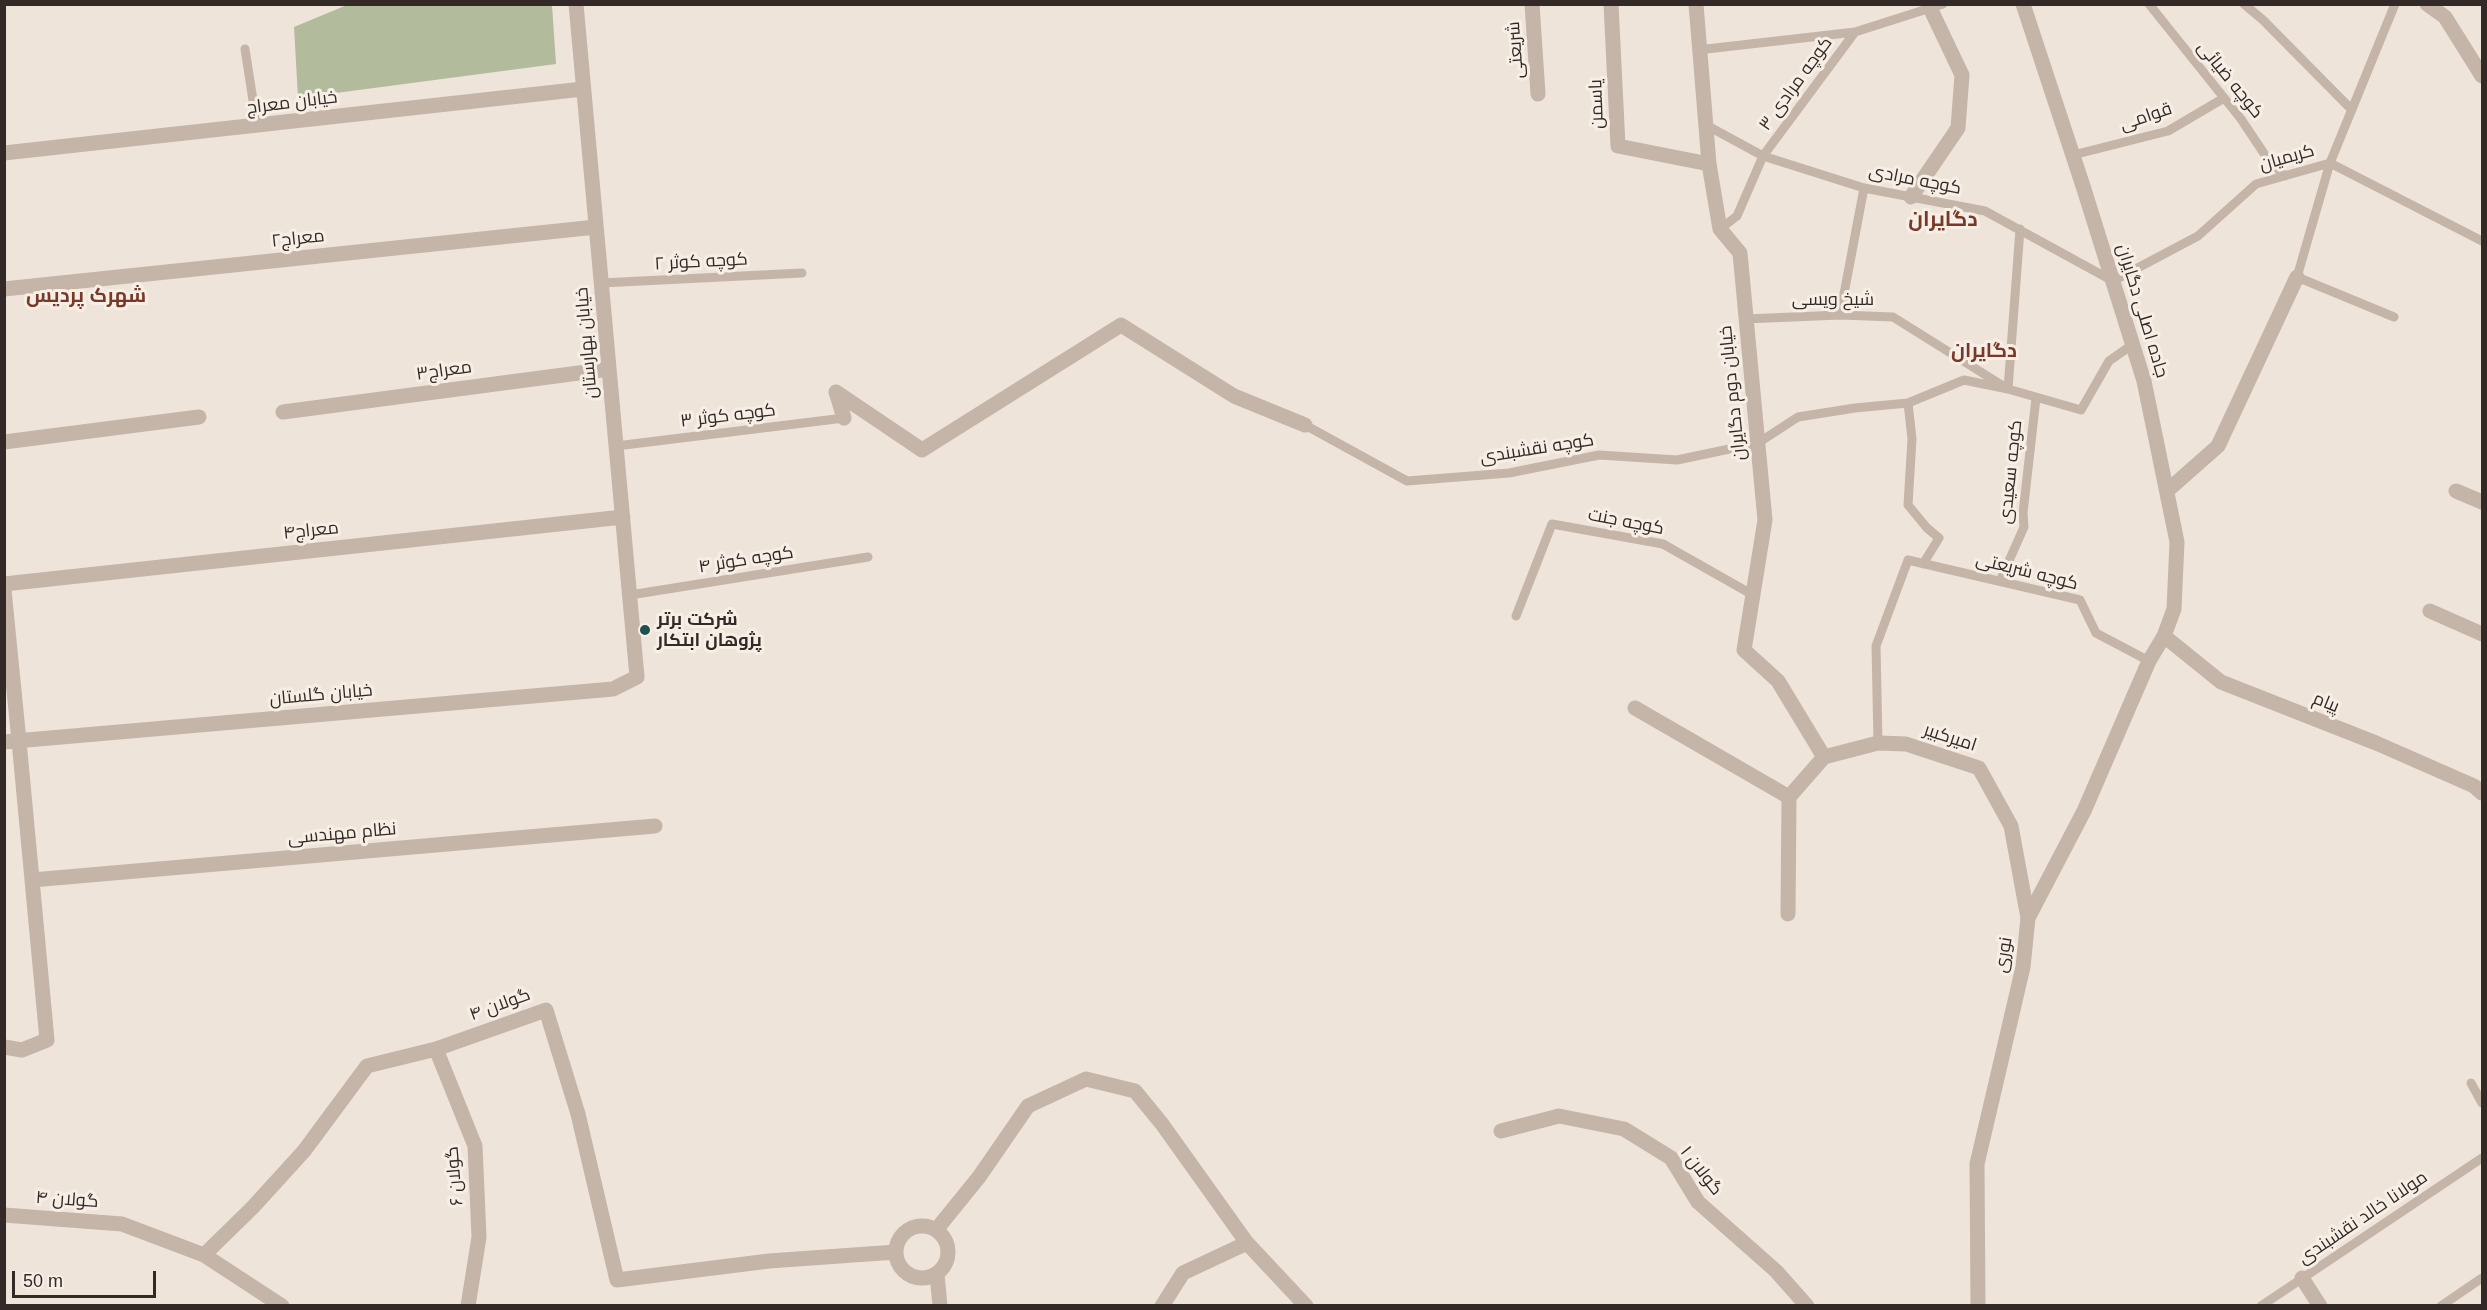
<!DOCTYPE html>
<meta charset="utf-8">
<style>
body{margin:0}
#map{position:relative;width:2487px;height:1310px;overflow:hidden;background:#efe4da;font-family:Arial,sans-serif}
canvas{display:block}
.frame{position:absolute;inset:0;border:6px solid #332a27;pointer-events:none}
.scale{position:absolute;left:12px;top:1271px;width:144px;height:27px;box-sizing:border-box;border:3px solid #332a27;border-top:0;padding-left:8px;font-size:18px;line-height:21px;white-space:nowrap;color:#332a27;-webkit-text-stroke:4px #f7efe6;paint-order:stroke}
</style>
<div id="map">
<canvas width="2487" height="1310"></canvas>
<div class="frame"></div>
<div class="scale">50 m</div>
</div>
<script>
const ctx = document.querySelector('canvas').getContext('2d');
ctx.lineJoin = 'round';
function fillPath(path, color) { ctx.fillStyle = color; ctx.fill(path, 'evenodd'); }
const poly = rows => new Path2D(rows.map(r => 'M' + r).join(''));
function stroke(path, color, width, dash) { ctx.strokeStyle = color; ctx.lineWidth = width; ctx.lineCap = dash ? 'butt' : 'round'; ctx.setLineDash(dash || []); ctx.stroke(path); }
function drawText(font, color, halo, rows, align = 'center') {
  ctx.font = font + ' Arial,Cairo,sans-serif'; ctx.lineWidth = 6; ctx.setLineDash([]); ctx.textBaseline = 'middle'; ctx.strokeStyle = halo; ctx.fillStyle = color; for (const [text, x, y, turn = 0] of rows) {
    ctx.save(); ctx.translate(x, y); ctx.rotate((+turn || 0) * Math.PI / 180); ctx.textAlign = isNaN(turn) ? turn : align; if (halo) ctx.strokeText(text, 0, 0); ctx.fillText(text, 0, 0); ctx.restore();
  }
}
fillPath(poly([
 [347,5,552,5,556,64,298,98,294,27]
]), '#b2bc9c');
stroke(poly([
 [2149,4,2241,119,2267,158,2285,176],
 [2244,4,2263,20,2352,110],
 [245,49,257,126],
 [1698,50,1855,32,1943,4],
 [1706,125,1763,156,1864,188,1985,211,2113,281,2198,236,2256,184,2330,163,2395,4],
 [2073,155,2168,131,2224,98],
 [1720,229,1737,216,1763,156,1855,32],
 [601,283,802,273],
 [1840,315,1864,188],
 [2394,317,2297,277,2330,163,2482,241],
 [1745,319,1840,315,1893,317,2008,389,2020,229],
 [1908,403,1912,439,1908,505,1927,528,1939,538,1923,564],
 [1305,425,1407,481,1509,473,1599,455,1677,460,1758,443,1798,417,1855,408,1908,403,1964,380,2008,389,2081,410,2109,361,2132,345],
 [616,446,844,418],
 [2000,581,2024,527,2023,513,2036,398],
 [630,595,868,557],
 [1516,616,1552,524,1663,544,1753,595],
 [1878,743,1876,646,1908,560,2080,600,2096,633,2149,661],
 [2471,1083,2482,1103],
 [2261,1306,2482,1158],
 [2441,1306,2482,1278]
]), '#c5b4a8', 9);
stroke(poly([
 [1532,4,1538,94],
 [1611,4,1618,146,1709,164],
 [1696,4,1709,164,1720,229,1740,253,1765,520,1744,650,1778,681,1824,757],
 [2427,4,2445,17,2482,76],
 [4,153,583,89],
 [1911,197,1958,128,1962,75,1931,10],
 [4,289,596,227],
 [283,412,609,369],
 [844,418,836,392,922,450,1121,325,1234,396,1305,425],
 [4,442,199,417],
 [2167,491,2218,446,2297,277],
 [2456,491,2482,502],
 [4,584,623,517],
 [2430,611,2482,634],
 [1635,708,1789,797],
 [4,742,613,689,637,677,576,4],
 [1824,757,1878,743,1906,744,1979,768,2011,826,2028,918],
 [32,880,655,826],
 [1788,914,1789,797,1824,757],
 [4,1047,22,1050,47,1040,19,741],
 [436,1049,475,1146,479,1237,468,1306],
 [1501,1131,1559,1116,1624,1129,1671,1158,1698,1202,1776,1271,1807,1306],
 [4,1215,122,1224,204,1255,253,1207,304,1151,367,1066,436,1049,546,1010,578,1114,617,1280,769,1261,896,1252],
 '896 1252a26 26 0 1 1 52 0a26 26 0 1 1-52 0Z',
 [936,1230,979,1177,1028,1106,1086,1079,1135,1091,1162,1124,1247,1243,1306,1306],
 [204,1255,282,1306],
 [937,1274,940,1306],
 [2302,1278,2320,1306],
 [1162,1306,1183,1273,1247,1243]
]), '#c5b4a8', 15);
stroke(poly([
 [4,590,19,741],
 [2164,636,2221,682,2376,743,2474,786,2482,793],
 [1978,1306,1977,1164,2023,967,2028,918,2084,811,2149,661,2164,636,2174,609,2177,542,2144,381,2083,186,2023,4]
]), '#c5b4a8', 15);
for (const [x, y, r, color] of [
 [645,630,6,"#214e50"]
]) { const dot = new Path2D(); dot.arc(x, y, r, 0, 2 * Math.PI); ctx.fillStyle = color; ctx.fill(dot); stroke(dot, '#f7efe6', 2); }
drawText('18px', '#332a27', '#f7efe6', [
 ["شریعتی",1516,50,-94],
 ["کوچه ضیائی",2230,80,51],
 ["کوچه مرادی ۳",1796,84,-54],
 ["خیابان معراج",292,103,-7],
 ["یاسمن",1597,104,-92],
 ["قوامی",2146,117,-19],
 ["کریمیان",2287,158,-16],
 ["کوچه مرادی",1915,180,11],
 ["معراج۲",298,239,-6],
 ["کوچه کوثر ۲",701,262,-3],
 ["شیخ ویسی",1833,300],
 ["جاده اصلی دگایران",2142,311,73],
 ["خیابان بهارستان",587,343,-95],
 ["معراج۳",444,371,-8],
 ["خیابان دوم دگایران",1733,393,-96],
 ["کوچه کوثر ۳",728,416,-7],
 ["کوچه نقشبندی",1537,449,-9],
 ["کوچه سعیدی",2011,472,-84],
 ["کوچه جنت",1626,522,11],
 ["معراج۴",311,531,-6],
 ["کوچه کوثر ۴",746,560,-9],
 ["کوچه شریعتی",2027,572,14],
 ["خیابان گلستان",321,695,-5],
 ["پیام",2326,703,22],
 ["امیرکبیر",1950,738,18],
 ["نظام مهندسی",342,834,-5],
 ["نوری",2004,955,-81],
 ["گولان ۴",500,1005,-20],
 ["گولان ۱",1701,1171,52],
 ["گولان ۶",455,1176,-95],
 ["گولان ۴",67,1200,4],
 ["مولانا خالد نقشبندی",2363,1218,-34]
]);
drawText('bold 18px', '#332a27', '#f7efe6', [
 ["شرکت برتر",657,620],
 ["پژوهان ابتکار",657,641]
], 'left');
drawText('bold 20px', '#793929', '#f7efe6', [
 ["شهرک پردیس",86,296],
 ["دگایران",1984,351]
]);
drawText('bold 21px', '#793929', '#f7efe6', [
 ["دگایران",1943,220]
]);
</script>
